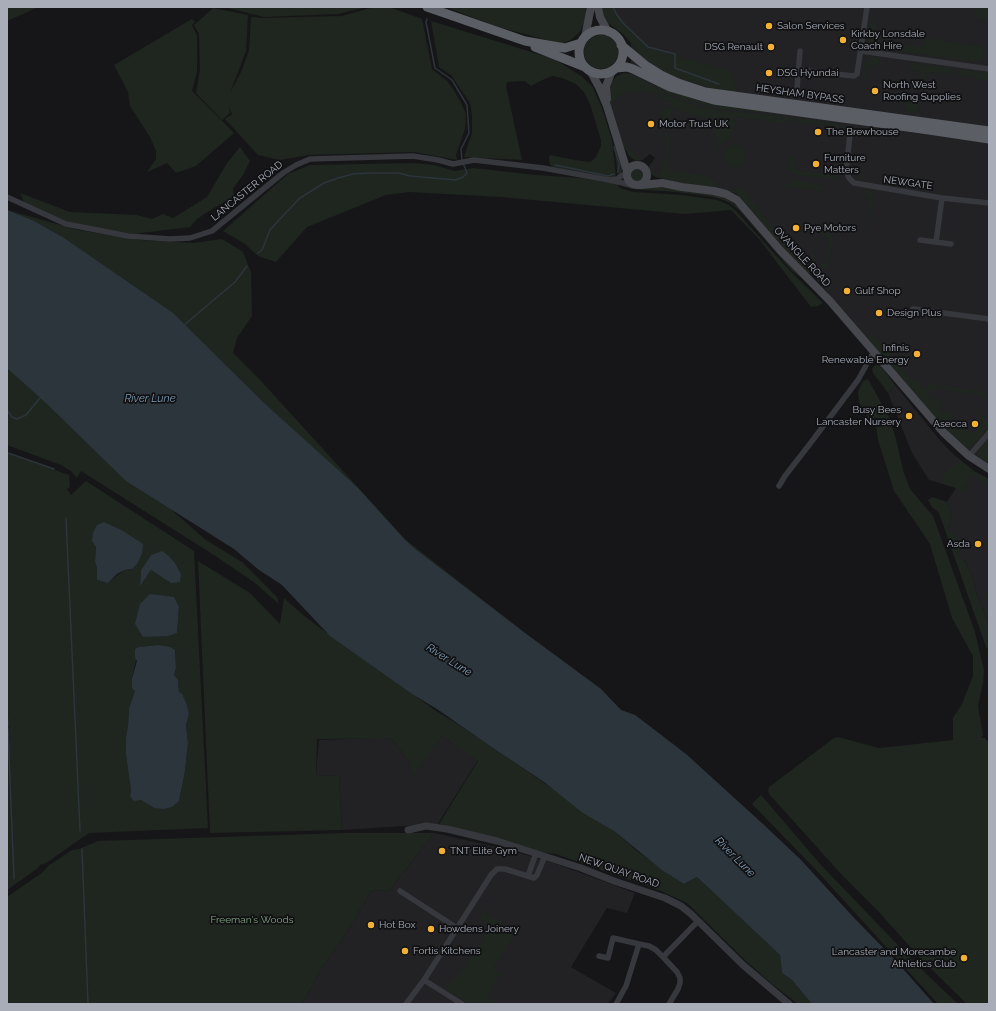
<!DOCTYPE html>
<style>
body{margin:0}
#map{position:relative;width:996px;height:1011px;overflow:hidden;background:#161618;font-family:Raleway,sans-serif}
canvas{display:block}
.frame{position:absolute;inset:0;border:8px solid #a8adb8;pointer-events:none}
</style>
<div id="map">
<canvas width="996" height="1011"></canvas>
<div class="frame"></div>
</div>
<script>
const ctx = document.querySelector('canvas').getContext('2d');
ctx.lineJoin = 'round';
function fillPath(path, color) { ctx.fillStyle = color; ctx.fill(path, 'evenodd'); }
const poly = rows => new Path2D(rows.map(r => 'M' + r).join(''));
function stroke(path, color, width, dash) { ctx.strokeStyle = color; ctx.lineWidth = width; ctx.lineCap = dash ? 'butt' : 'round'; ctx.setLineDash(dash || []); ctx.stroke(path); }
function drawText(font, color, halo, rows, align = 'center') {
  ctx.font = font + ' Raleway,sans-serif'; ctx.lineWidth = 3.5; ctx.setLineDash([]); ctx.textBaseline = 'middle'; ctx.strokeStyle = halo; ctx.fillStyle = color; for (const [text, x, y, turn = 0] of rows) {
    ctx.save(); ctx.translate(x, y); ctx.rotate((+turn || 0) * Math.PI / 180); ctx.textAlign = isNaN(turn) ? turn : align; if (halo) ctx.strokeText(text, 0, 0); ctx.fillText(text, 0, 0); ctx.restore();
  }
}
fillPath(poly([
 [605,7,989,7,989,468,964,451,812,274,808,273,772,235,739,196,735,193,720,189,671,181,653,174,650,166,655,158,650,154,642,160,636,159,622,142,612,107,614,79,624,73,631,74,631,34],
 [895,385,939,439,952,453,974,471,989,481,989,624,977,595,973,577,965,561,956,555,947,530,951,521,950,507,947,502,956,488,929,480,912,453,888,393],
 [442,736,478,760,437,825,420,825,342,830,339,776,316,775,319,740,388,737,391,738,410,763],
 [434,833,501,848,551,862,635,893,627,913,607,908,571,967,616,993,608,1004,302,1004,321,969,345,935,372,890,389,891]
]), '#222225');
fillPath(poly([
 [7,7,39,7,7,21],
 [218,7,367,7,338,14,264,17,228,8,218,8],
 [374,7,389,7,422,19,432,69,447,81,455,92,461,103,466,114,465,129,456,155,457,160,414,152,309,155,280,160,258,155,225,119,232,114,229,106,230,113,222,120,196,93,200,70,199,34,194,25,213,8,248,15,246,51,230,93,242,70,249,50,251,17,262,18,342,16],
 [446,7,587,7,586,17,580,32,572,39,562,44,498,27],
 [602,7,613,7,617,14,647,47,734,73,734,81,737,88,734,92,705,87,666,74,659,70,640,55,637,50,623,34,608,23,603,14],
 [976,7,989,7,989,20,975,18],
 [192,19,195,22,192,25,197,36,197,72,192,91,234,133,196,166,176,173,167,163,147,172,156,159,156,151,150,137,130,106,128,92,114,65],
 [431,21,554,59,581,76,592,86,602,108,612,140,616,177,613,178,604,177,553,167,550,165,549,159,550,155,575,160,590,162,596,157,601,146,601,140,590,104,584,92,576,84,562,78,552,76,538,82,531,86,525,81,507,82,506,86,522,160,464,157,472,133,472,116,470,103,451,75,439,67],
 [877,22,875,42,924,47,926,38,984,47,982,59,981,61,976,62,871,47,868,43,870,25],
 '584 52a17 17 0 1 1 34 0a17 17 0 1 1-34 0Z',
 [871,58,880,58,879,65,872,64,871,67,867,66,866,78,863,78,865,64],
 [911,63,952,68,951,74,925,72,923,87,918,87,921,72,910,70],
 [958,69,989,73,989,81,956,75],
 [624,73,631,74,650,84,663,94,681,101,721,111,788,117,844,125,847,128,787,120,786,124,736,116,733,131,730,132,730,139,721,144,718,150,716,150,719,138,716,137,716,127,711,119,673,109,668,122,662,121,660,111,671,106,672,101,659,98,658,94,644,91,632,92,623,94,618,97,613,102,612,107,622,142,639,159,642,159,650,153,643,160,636,161,630,157,621,142,610,106,609,90,611,83,617,76],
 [651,81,769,112,757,112,722,109,682,99,662,91],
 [907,96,920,98,918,112,905,110],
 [663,130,667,133,669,138,669,153,667,166,671,170,708,176,715,181,717,185,716,187,735,191,737,191,739,188,744,188,749,196,749,198,784,240,792,243,791,247,801,247,801,257,807,258,808,264,813,264,815,245,816,246,814,263,815,267,818,267,816,272,813,273,808,273,785,250,739,196,735,193,714,187,671,181,656,177,651,174,649,166,656,158,652,165,652,171,655,173,660,175,667,152],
 [613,139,623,168,621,173,618,176],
 '724 156a11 11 0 1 1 22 0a11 11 0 1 1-22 0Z',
 [240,147,250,161,244,173,233,189,234,197,212,209,197,219,190,227,133,234,75,225,49,214,24,202,20,193,70,212,137,215,152,219,163,214,173,218,207,197,227,163],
 [790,157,796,157,795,170,835,175,838,160,842,160,841,172,838,177,833,179,794,174,788,170],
 [413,163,434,165,455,171,473,168,536,175,581,178,617,184,620,188,633,192,682,195,717,200,729,205,736,211,790,271,823,303,818,306,811,307,759,239,731,210,685,214,500,197,409,192,386,195,307,227,276,262,258,256,245,244,223,231,288,174,310,165],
 '629 175a7 7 0 1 1 14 0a7 7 0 1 1-14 0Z',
 [794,180,817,184,821,186,822,191,788,187,788,190,785,190,787,183],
 [619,184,635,189,651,186,716,195,724,197,740,208,802,279,791,270,739,210,730,203,721,199,708,196,677,192,631,189,622,186],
 [867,190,871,192,874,196,865,236,870,196,865,195,865,191],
 [7,210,78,230,140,240,193,243,222,239,243,252,251,272,252,316,237,338,233,353,262,382,406,540,529,636,601,689,621,710,635,715,686,754,800,859,856,920,896,961,934,1004],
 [826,223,827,223,826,233,833,234,828,269,821,268,821,264,826,264,829,239,825,238,825,234,818,233,820,229,820,231,824,231],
 [870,335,876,338,910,378,927,390,929,384,989,393,989,398,986,396,931,387,929,398,943,400,944,402,938,410,945,415,949,410,954,415,949,421,958,429,963,423,967,427,966,429,972,434,983,423,977,417,980,414,989,422,989,427,972,446,969,447,969,448,962,446,951,435,867,338],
 [7,345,175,513,206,540,242,562,277,597,279,604,255,583,217,557,81,471,77,478,71,471,61,465,7,445],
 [877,365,881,366,895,385,888,393,873,373,872,369,874,366],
 [868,379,889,417,896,439,903,470,910,489,933,516,975,632,984,670,983,683,978,706,983,735,981,738,985,738,989,743,989,1004,967,1004,921,959,878,911,842,875,770,795,768,791,769,787,834,738,838,737,879,748,953,740,953,718,962,704,973,676,973,656,952,618,930,544,894,491,878,440,876,426,869,419,859,402,858,392,860,387,863,381],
 [989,437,989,465,979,458,977,453,979,448],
 [7,453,69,475,70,487,67,489,71,495,86,481,194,551,208,828,89,833,46,863,40,865,38,868,7,890,7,712,8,711,7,695],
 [96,547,132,569,124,570,108,583,97,580,97,568,95,562],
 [151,555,169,556,175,563,181,574,171,582,151,570,140,585,141,570],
 [179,607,177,633,143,637],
 [158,645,175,650,176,668,174,675,179,685,179,692,189,714,186,725,188,743,185,771,179,801,154,808,141,800,130,796,131,790,126,737,128,726,129,708,135,691,132,677,139,647],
 [960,460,974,471,989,479,989,484,972,476,961,493,956,488,941,483,945,473],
 [932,497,947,502,950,507,951,521,947,530,956,535,960,547,957,555,965,561,973,577,977,595,989,624,989,650,986,647,939,513,932,507,928,500],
 [198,561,250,593,280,624,284,598,302,614,320,628,436,711,461,726,492,747,614,831,637,851,684,884,697,877,780,955,782,973,792,980,812,1004,798,1004,772,984,746,961,687,903,661,891,556,854,540,852,439,824,478,761,442,736,413,776,410,763,391,738,317,739,316,775,339,776,342,830,210,833],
 [761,795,821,865,918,966,958,1004,938,1004,817,871,752,804],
 [344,833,434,833,389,891,372,890,345,935,321,969,302,1004,7,1004,7,897,43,872,48,866,72,850,79,849,98,841],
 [483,912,517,932,493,968,500,974,487,996,499,1004,468,1004,446,989,454,977,457,979,491,926,480,918]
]), '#1e261f');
fillPath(poly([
 [7,210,34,221,64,238,173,313,264,403,358,488,405,540,415,549,529,636,601,689,621,710,635,715,686,754,763,824,800,859,856,920,896,961,934,1004,812,1004,792,980,782,973,780,955,697,877,684,884,662,870,614,831,583,813,544,782,493,748,437,709,412,694,330,636,282,585,259,570,234,549,126,481,46,403,7,368],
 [104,522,123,531,143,544,142,554,137,564,132,569,124,570,117,574,108,583,97,580,97,568,95,562,96,547,92,541,93,533,97,525],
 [162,551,169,556,175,563,181,574,180,582,171,583,151,570,140,586,141,570,151,555],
 [150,594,174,597,179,607,177,633,168,636,143,637,135,624,140,604],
 [158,645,170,647,175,650,176,668,174,675,178,680,179,692,182,694,187,705,189,714,186,725,188,743,185,771,179,801,172,807,164,809,154,808,141,800,134,801,132,799,130,796,131,790,126,754,126,737,128,726,129,708,135,691,132,688,132,678,137,661,135,658,135,649,139,647]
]), '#2c353c');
stroke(poly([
 [613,7,617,15,623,23,648,47,675,54,675,68,719,84],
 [427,19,426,22,435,68,452,80,467,105,469,133,461,149,462,160],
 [614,147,619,163,618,172],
 [555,165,608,176,614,174],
 [258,253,262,250,270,230,278,221,300,198,324,183,338,178,353,174,369,173,399,173,410,176,456,180,463,177,467,173,463,163],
 [183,326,235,282,247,266],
 [7,410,12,417,17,419,26,415,40,398],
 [8,453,54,469],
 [66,518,80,831],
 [7,713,8,725],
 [8,729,14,879],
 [82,849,88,1004]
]), '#2c353c', 1.5);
stroke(poly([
 [861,51,989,69],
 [799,70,854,76,857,74,867,7],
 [797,89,800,51],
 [850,134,846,171,849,178,854,183,942,198,989,203],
 [627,172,617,179,609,180,632,185],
 [7,197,66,224,128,236,170,239,190,238,212,231,283,173,296,165,310,159,413,156,438,160,453,164,474,160,543,168,609,180],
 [920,240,951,244],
 [936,242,942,198],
 [913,309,989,319],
 [969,456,989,433],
 [779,486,785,476,809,445,858,380,874,351],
 [528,876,536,853],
 [400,891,457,928],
 [599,956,608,958,613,938,639,944],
 [663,957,677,972,680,978,680,983,678,989,669,1004],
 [424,980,462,1004],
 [406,1004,424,980,491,875,497,869,505,869,534,878,537,875,545,856],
 [616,1004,626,986,639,944,649,946,656,950,663,957,698,921]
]), '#37383d', 5.5);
stroke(poly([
 [408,830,426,826,447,829,497,841,581,868,614,881,665,898,681,906,691,914,743,965,789,1004]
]), '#37383d', 7);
stroke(poly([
 [598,7,600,17,608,32],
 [585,37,591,7],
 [591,72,599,87,607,106,627,171],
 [607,99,606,86,612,71],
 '627 175a10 10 0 1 1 20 0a10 10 0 1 1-20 0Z',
 [641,185,662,183,682,187,714,191,726,194,737,200,780,250,830,301,943,432,969,456,989,469]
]), '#45474d', 8);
stroke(poly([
 [427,7,525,41,565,48,581,43],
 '579 52a22 22 0 1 1 44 0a22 22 0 1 1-44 0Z',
 [621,45,645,65,661,75,678,83,705,92,989,131],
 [535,47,585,67],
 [616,68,627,67,633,69,670,87,714,100,929,130,989,139]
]), '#5b5e65', 9);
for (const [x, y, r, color] of [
 [769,26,4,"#f2b134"],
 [843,40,4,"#f2b134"],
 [771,47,4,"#f2b134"],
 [769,73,4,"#f2b134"],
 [875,91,4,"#f2b134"],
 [651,124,4,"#f2b134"],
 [818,132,4,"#f2b134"],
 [816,164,4,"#f2b134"],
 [796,228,4,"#f2b134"],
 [847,291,4,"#f2b134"],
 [879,313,4,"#f2b134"],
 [917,354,4,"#f2b134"],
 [909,416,4,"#f2b134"],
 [975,424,4,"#f2b134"],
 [978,544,4,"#f2b134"],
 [442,851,4,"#f2b134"],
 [371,925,4,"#f2b134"],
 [431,929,4,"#f2b134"],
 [405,951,4,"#f2b134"],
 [964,958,4,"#f2b134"]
]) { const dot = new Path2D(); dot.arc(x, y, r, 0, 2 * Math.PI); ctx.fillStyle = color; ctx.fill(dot); stroke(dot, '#111113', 1.5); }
drawText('10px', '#a8adb8', '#111113', [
 ["Salon Services",777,26],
 ["Kirkby Lonsdale",851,34],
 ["Coach Hire",851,46],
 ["DSG Renault",763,47,"right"],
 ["DSG Hyundai",777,73],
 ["North West",883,85],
 ["Roofing Supplies",883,97],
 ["Motor Trust UK",659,124],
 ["The Brewhouse",826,132],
 ["Furniture",824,158],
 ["Matters",824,170],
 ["Pye Motors",804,228],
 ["Gulf Shop",855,291],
 ["Design Plus",887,313],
 ["Infinis",909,348,"right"],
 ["Renewable Energy",909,360,"right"],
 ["Busy Bees",901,410,"right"],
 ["Lancaster Nursery",901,422,"right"],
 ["Asecca",967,424,"right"],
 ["Asda",970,544,"right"],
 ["TNT Elite Gym",450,851],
 ["Hot Box",379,925],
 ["Howdens Joinery",439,929],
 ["Fortis Kitchens",413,951],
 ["Lancaster and Morecambe",956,952,"right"],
 ["Athletics Club",956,964,"right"]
], 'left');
drawText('10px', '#a8adb8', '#111113', [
 ["HEYSHAM BYPASS",800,94,8],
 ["NEWGATE",908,183,8],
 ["LANCASTER ROAD",247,191,-39],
 ["OVANGLE ROAD",802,257,47],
 ["NEW QUAY ROAD",619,871,19]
]);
drawText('10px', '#7fa381', '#111113', [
 ["Freeman's Woods",252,920]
]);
drawText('italic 11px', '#7f9bb3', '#111113', [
 ["River Lune",150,399],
 ["River Lune",449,660,32],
 ["River Lune",735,857,45]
]);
</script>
